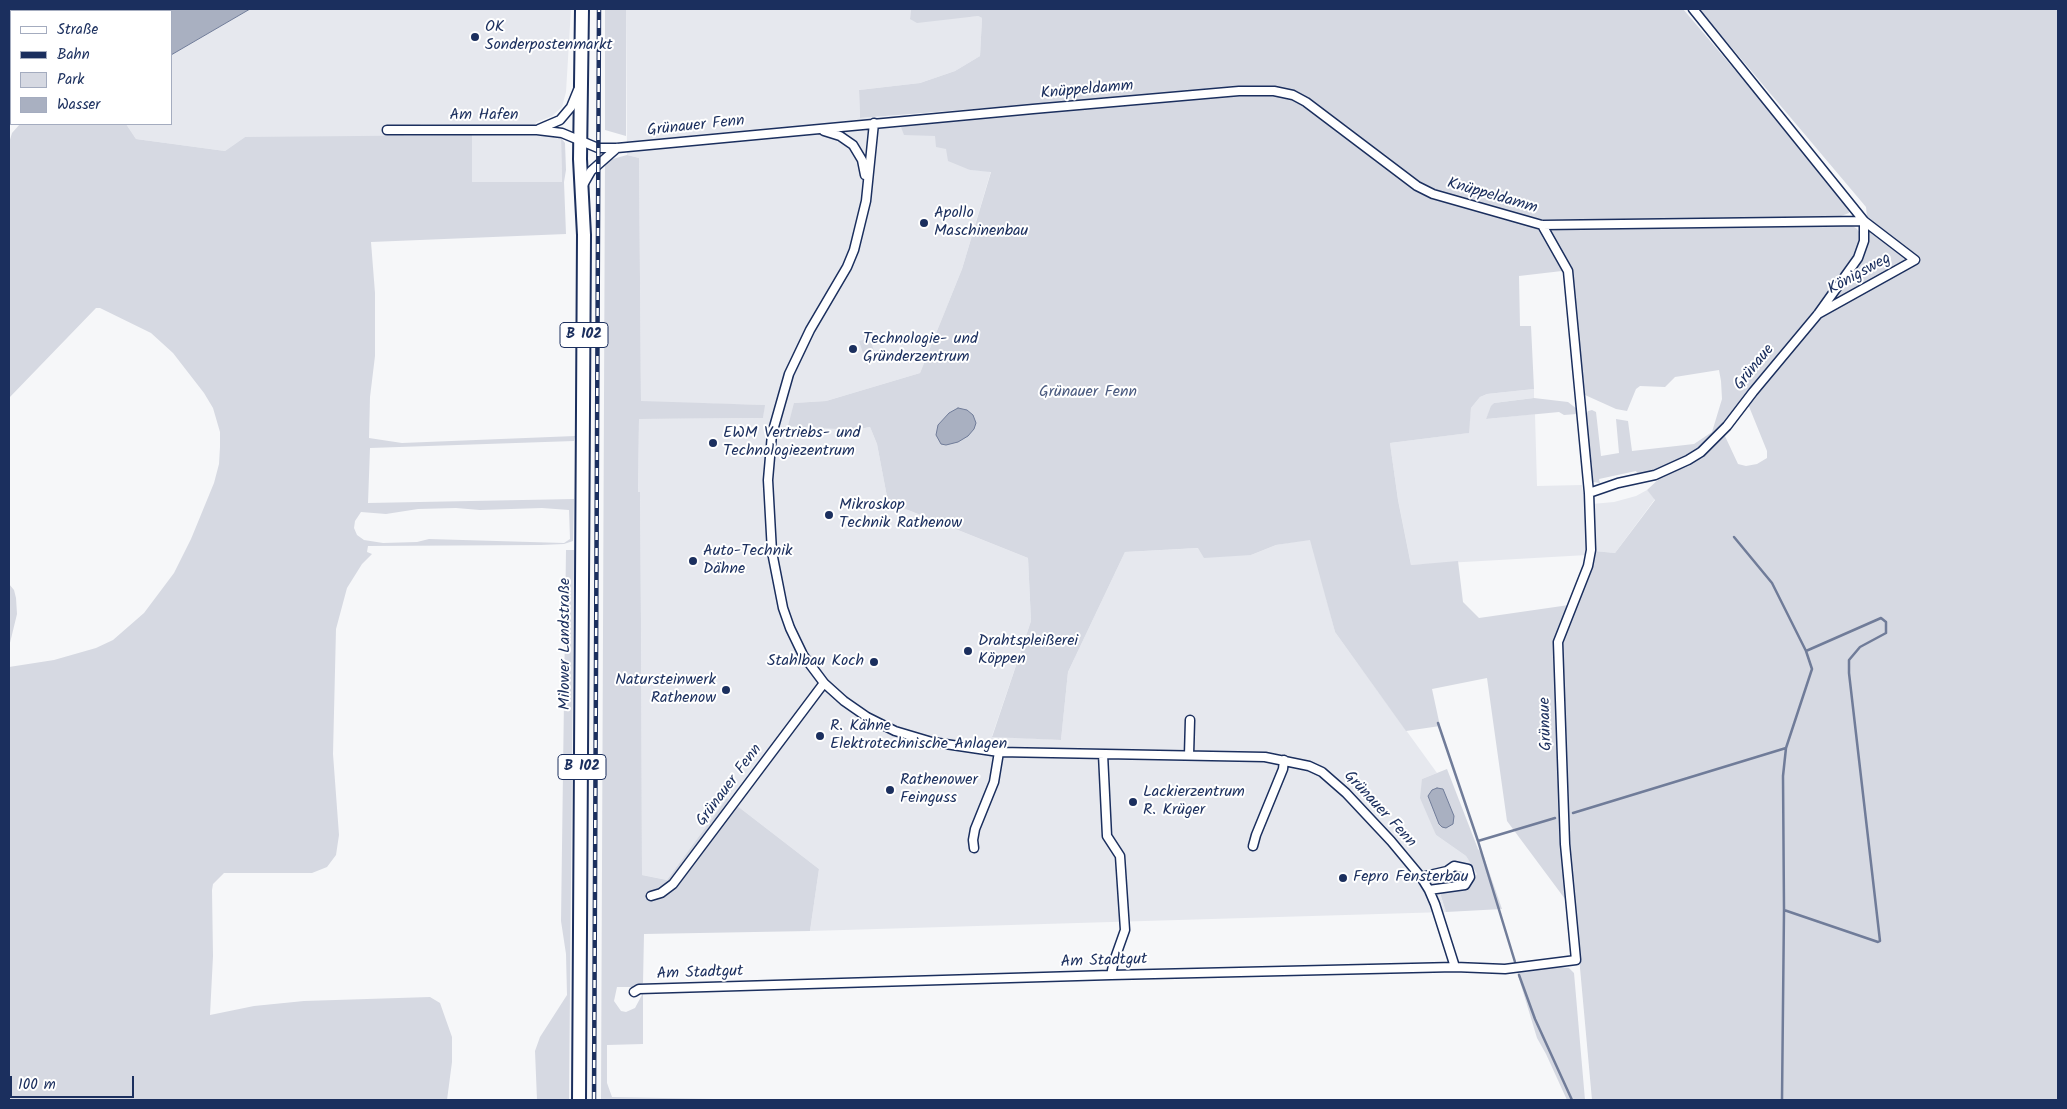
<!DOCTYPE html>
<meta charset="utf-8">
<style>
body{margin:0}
#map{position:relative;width:2067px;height:1109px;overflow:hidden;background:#f6f7f9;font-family:Kalam,sans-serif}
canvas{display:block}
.frame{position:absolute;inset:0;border:10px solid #1b2f5e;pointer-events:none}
.legend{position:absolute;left:10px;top:10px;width:162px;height:115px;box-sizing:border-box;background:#fff;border:1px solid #a4acbf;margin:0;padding:6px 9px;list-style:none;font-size:15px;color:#1b2f5e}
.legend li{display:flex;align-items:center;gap:10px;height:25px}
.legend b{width:25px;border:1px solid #a4acbf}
.scale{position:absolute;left:10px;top:1076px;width:124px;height:22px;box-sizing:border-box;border:2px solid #1b2f5e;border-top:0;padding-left:6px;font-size:15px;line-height:18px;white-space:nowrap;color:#1b2f5e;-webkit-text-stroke:4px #fff;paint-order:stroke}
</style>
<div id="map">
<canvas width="2067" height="1109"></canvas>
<div class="frame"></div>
<ul class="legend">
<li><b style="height:6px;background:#fff"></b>Straße</li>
<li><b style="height:6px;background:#1b2f5e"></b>Bahn</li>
<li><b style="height:14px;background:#d6d9e2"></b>Park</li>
<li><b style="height:14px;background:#a9b0c1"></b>Wasser</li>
</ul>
<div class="scale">100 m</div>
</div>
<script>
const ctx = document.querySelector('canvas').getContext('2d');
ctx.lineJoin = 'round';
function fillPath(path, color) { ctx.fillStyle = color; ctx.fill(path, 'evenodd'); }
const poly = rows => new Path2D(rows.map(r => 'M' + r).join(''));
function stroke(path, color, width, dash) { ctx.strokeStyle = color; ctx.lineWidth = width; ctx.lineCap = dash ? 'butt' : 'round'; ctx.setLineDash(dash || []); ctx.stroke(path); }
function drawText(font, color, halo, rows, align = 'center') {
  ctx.font = font + ' Kalam,sans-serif'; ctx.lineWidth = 4; ctx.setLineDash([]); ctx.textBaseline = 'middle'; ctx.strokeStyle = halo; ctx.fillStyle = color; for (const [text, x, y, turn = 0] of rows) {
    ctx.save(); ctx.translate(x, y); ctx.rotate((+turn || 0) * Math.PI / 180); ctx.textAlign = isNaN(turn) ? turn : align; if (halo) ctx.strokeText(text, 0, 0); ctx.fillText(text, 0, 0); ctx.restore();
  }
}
fillPath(poly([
 [250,9,571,9,566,92,562,107,552,116,537,122,533,127,421,124,404,135,403,137,245,137,225,151,136,139,126,124,171,124,171,55],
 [626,9,911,9,910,19,978,16,982,18,980,56,955,71,920,83,859,90,860,118,936,113,937,121,935,136,946,149,970,170,991,171,962,269,920,373,826,401,794,403,854,430,870,427,877,444,888,502,1028,558,1031,621,992,736,1061,740,1068,672,1125,552,1199,548,1251,555,1276,545,1311,539,1335,632,1437,773,1422,779,1436,835,1466,856,1477,874,1469,888,1440,893,1446,912,810,931,819,869,727,798,667,880,642,875,641,622,640,493,638,492,639,419,763,418,764,405,641,402,639,158,627,155],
 [472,135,546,136,561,138,562,182,472,182],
 [1534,389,1534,398,1494,403,1486,419,1535,414,1537,486,1582,485,1585,506,1587,555,1411,565,1398,500,1390,443,1468,433,1471,408,1480,397,1487,394],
 [1647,490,1655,499,1615,553,1594,551,1592,504,1614,502,1636,496]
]), '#e6e8ee');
fillPath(poly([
 [9,9,57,9,57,11,11,11,11,92,9,98],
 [605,9,626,9,626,136,605,130],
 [911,9,1683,9,1848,203,1849,213,1841,216,1667,221,1540,219,1434,191,1412,179,1309,100,1276,88,1239,88,860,118,859,90,920,83,955,71,980,56,982,18,978,16,917,23,910,19],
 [1699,9,2058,9,2058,1100,1592,1100,1569,847,1560,641,1592,570,1594,551,1615,553,1655,500,1647,490,1662,476,1689,466,1724,434,1738,464,1746,466,1757,464,1767,458,1767,451,1748,404,1822,315,1860,262,1869,236,1866,207],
 [1274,95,1291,98,1305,105,1415,190,1432,199,1536,226,1562,271,1519,276,1520,326,1531,326,1534,389,1487,394,1480,397,1471,408,1469,433,1390,443,1398,500,1411,565,1458,561,1463,602,1479,618,1569,605,1555,641,1568,903,1507,821,1487,678,1432,689,1440,726,1406,731,1335,632,1310,540,1276,545,1251,555,1204,558,1198,548,1125,552,1068,672,1061,740,992,737,1031,621,1028,558,888,502,877,444,870,427,854,430,788,426,794,403,826,401,920,373,962,269,991,172,970,170,948,161,946,149,936,147,935,136,904,135,901,127,937,121,1236,96],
 [20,124,126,124,136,139,225,151,245,137,472,135,472,182,562,182,561,138,565,143,566,170,564,182,566,234,371,242,375,293,375,356,370,397,369,438,402,443,575,436,574,441,370,448,368,503,574,499,573,541,564,544,541,545,368,546,367,552,372,554,362,564,347,588,336,629,333,754,339,835,336,855,327,867,312,873,224,873,213,884,212,890,213,956,210,1015,254,1006,304,1001,430,997,440,1003,452,1037,452,1062,447,1100,9,1100,9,667,54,660,96,648,113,640,144,613,174,573,191,539,214,483,219,464,220,447,220,432,213,408,204,393,173,353,151,333,100,308,96,308,9,398,9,143,12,133],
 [456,508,480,510,542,508,569,510,570,539,564,543,429,539,417,542,383,543,364,540,357,535,354,528,355,521,361,512,386,514,418,509],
 [627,155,639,158,641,401,765,405,763,418,639,419,638,492,640,492,641,622,642,875,667,880,727,798,819,869,810,931,644,934,643,983,635,987,617,987,614,1001,621,1011,626,1012,635,1008,643,993,643,1044,607,1045,607,1083,612,1097,765,1100,601,1100,605,164,609,160],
 [1846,223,1856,228,1861,234,1855,257,1815,312,1711,437,1687,457,1656,471,1638,475,1636,471,1599,479,1600,483,1593,482,1586,415,1588,411,1592,410,1596,412,1601,456,1619,453,1616,419,1628,421,1632,451,1694,444,1712,432,1722,399,1721,381,1719,370,1675,377,1665,387,1640,386,1636,389,1627,411,1616,409,1585,395,1571,269,1549,229,1664,229],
 [870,338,877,361,867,365,859,341],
 [1534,398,1568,402,1577,409,1577,414,1564,415,1559,412,1486,419,1491,406,1494,403],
 [566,550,574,550,569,1100,537,1100,535,1051,540,1037,567,995,566,954,561,921],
 [9,584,14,590,16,598,17,614,9,647],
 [1447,769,1478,849,1484,857,1502,909,1446,912,1440,893,1469,888,1477,874,1466,856,1436,835,1420,798,1422,779],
 [1561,967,1569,968,1574,973,1585,1100,1567,1100,1546,1054,1537,1038,1517,972]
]), '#d6d9e2');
const water = poly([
 [57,9,250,9,171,55,171,11,57,11,57,9],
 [958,408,967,410,973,415,976,423,974,429,968,436,958,442,946,445,941,444,936,435,938,425,949,413,958,408],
 [1437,788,1443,789,1454,816,1453,824,1446,828,1442,827,1439,824,1428,796,1432,790,1437,788]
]);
fillPath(water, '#a9b0c1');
stroke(water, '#707c99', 1);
stroke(poly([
 [1438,723,1478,841,1515,962],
 [1573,813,1786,748,1812,669,1806,651,1772,583,1734,537],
 [1478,841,1555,818],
 [1784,910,1783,776,1786,748],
 [1519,975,1535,1019,1572,1100],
 [1782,1100,1784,910,1878,942,1880,941,1849,673,1849,660,1860,647,1886,633,1886,622,1881,618,1806,651]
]), '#707c99', 2.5);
const street = poly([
 [1693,9,1864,221,1915,260,1818,314],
 [874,123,866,201,854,250,847,267,810,330,789,374,772,434,768,480,772,552,783,608,790,628,803,655,824,683,844,701,867,717,895,731,932,742,999,752,1265,757,1309,766,1322,772,1346,793,1391,841,1421,877,1429,890,1435,904,1455,967],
 [539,129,560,120,571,107,578,90],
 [387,130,537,130,562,133,598,148,617,148,1033,109,1239,91,1274,91,1293,95,1306,102,1417,186,1433,194,1542,225,1864,221],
 [824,131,840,136,853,145,862,160,865,175],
 [583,185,591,171,617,148],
 [1589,493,1618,483,1655,475,1688,460,1701,452,1727,426,1753,392,1818,314,1858,258,1864,241,1864,221],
 [1103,754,1107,836,1120,856,1125,930,1114,961,1111,975],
 [1189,755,1190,720],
 [1253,846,1256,835,1283,769,1284,760],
 [974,848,973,840,975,829,994,782,999,752],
 [1421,877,1447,871,1454,866,1468,869,1470,877,1465,885,1429,890],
 [651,896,661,893,673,884,824,683],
 [634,992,639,989,1111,975,1455,967,1505,969,1576,960,1565,844,1558,642,1588,566,1591,550,1589,493,1568,271,1542,225]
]);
const primary = poly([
 [579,1100,584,235,580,159,582,9]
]);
stroke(street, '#1b2f5e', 11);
stroke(primary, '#1b2f5e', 16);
stroke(street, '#fff', 8);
stroke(primary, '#fff', 12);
const rail = poly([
 [594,1100,599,9]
]);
stroke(rail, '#1b2f5e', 4.5);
stroke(rail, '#fff', 2.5, [8]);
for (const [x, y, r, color] of [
 [475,37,5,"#1b2f5e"],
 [924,223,5,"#1b2f5e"],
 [853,349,5,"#1b2f5e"],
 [713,443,5,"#1b2f5e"],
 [829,515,5,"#1b2f5e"],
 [693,561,5,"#1b2f5e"],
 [968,651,5,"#1b2f5e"],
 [874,662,5,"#1b2f5e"],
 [726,690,5,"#1b2f5e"],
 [820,736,5,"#1b2f5e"],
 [890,790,5,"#1b2f5e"],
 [1133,802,5,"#1b2f5e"],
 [1343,878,5,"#1b2f5e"]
]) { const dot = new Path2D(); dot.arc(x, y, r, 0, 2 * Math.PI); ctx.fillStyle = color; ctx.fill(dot); stroke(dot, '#fff', 2); }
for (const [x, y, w] of [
 [584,335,48],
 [582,767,48]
]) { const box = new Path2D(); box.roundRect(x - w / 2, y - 12.5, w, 25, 4); ctx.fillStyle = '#fff'; ctx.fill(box); stroke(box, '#1b2f5e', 1); }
drawText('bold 15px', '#1b2f5e', null, [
 ["B 102",584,335],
 ["B 102",582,767]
]);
drawText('16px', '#1b2f5e', '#fff', [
 ["OK",485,28],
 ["Sonderpostenmarkt",485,46],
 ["Apollo",934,214],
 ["Maschinenbau",934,232],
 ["Technologie- und",863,340],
 ["Gründerzentrum",863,358],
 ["EWM Vertriebs- und",723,434],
 ["Technologiezentrum",723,452],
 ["Mikroskop",839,506],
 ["Technik Rathenow",839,524],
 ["Auto-Technik",703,552],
 ["Dähne",703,570],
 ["Drahtspleißerei",978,642],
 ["Köppen",978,660],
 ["Stahlbau Koch",864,662,"right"],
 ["Natursteinwerk",716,681,"right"],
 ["Rathenow",716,699,"right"],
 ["R. Kähne",830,727],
 ["Elektrotechnische Anlagen",830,745],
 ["Rathenower",900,781],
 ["Feinguss",900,799],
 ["Lackierzentrum",1143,793],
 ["R. Krüger",1143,811],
 ["Fepro Fensterbau",1353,878]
], 'left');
drawText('16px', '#1b2f5e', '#fff', [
 ["Knüppeldamm",1087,91,-5],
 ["Am Hafen",484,116],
 ["Grünauer Fenn",696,127,-6],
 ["Knüppeldamm",1492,197,16],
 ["Königsweg",1860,275,-29],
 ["Grünaue",1755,368,-51],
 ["Milower Landstraße",566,644,-90],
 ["Grünaue",1547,724,-92],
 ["Grünauer Fenn",730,786,-53],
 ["Grünauer Fenn",1379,810,47],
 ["Am Stadtgut",1104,962,-2],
 ["Am Stadtgut",700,974,-2]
]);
drawText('16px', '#4a5a7f', '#fff', [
 ["Grünauer Fenn",1088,393]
]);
</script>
